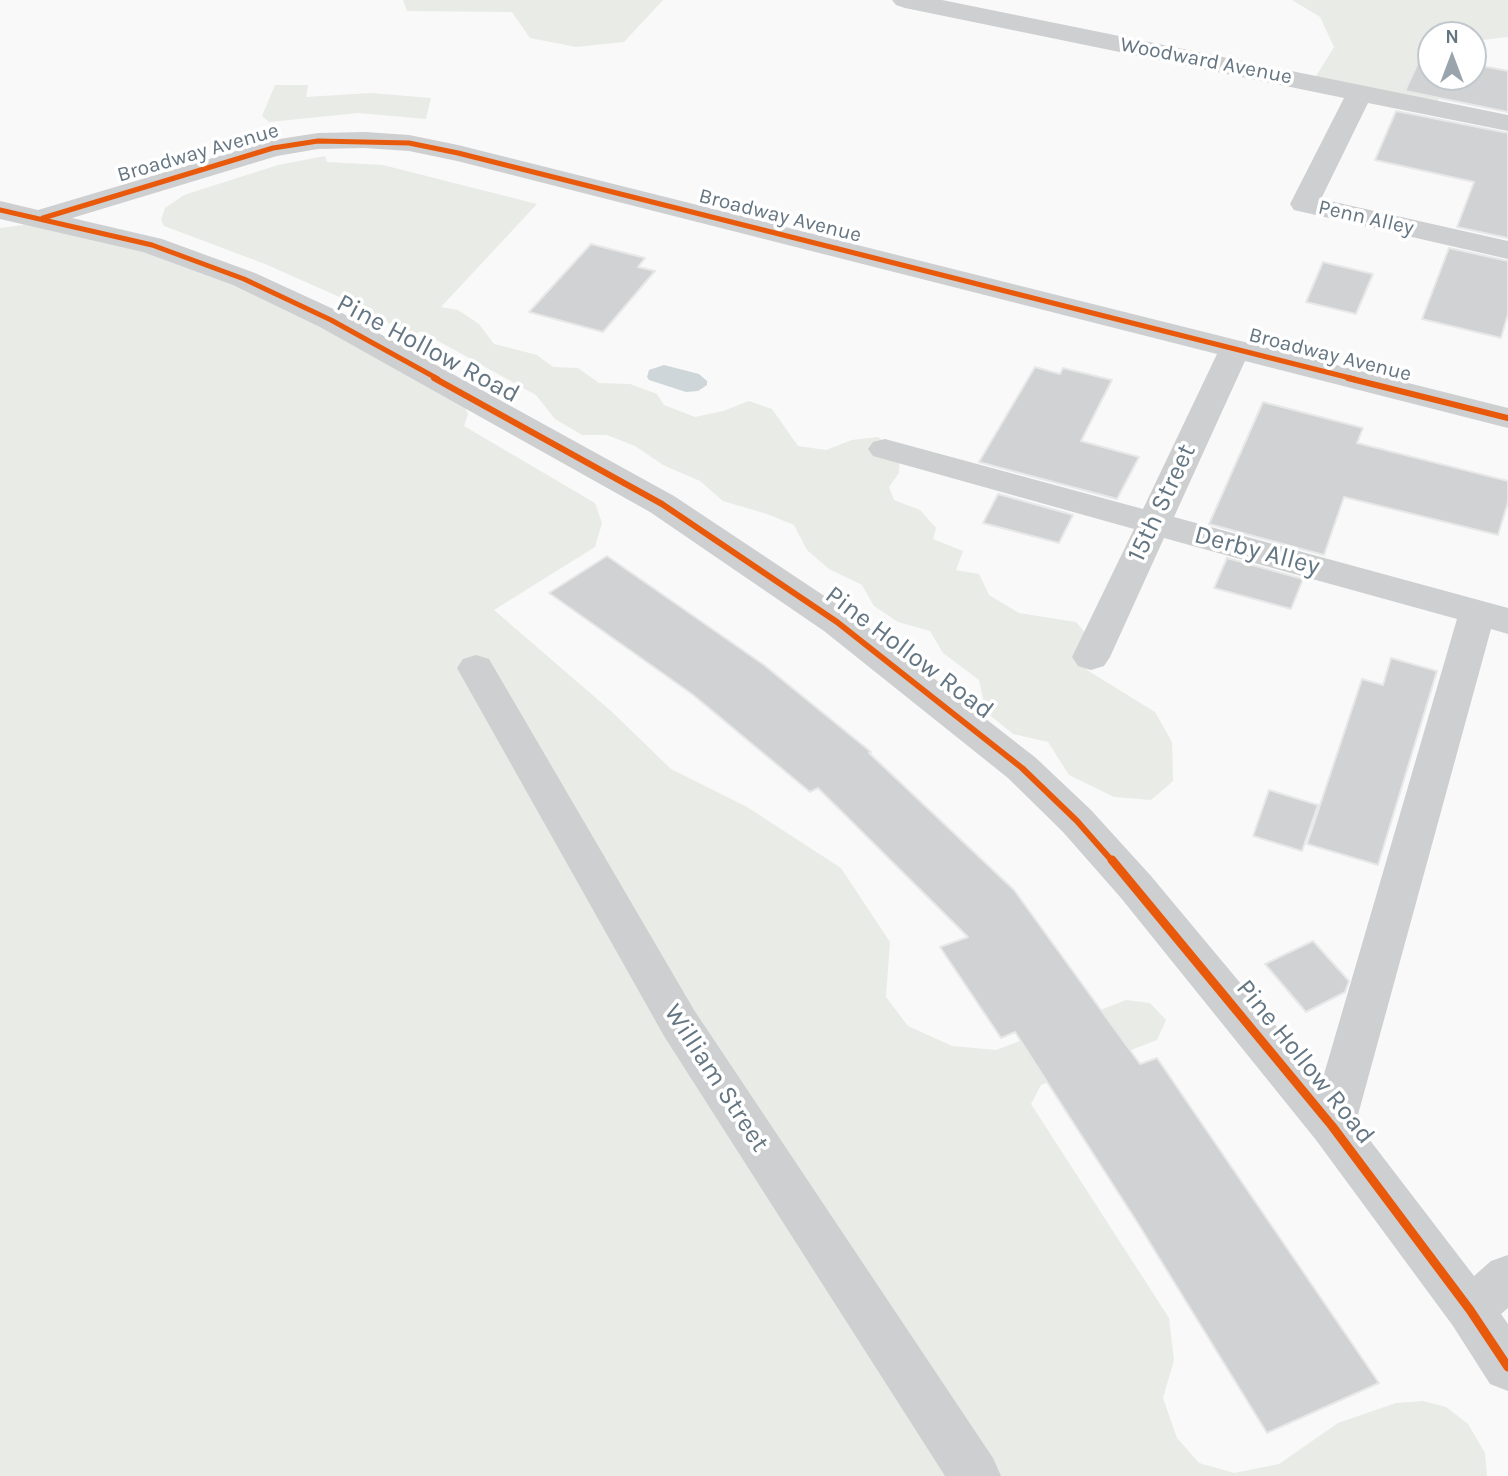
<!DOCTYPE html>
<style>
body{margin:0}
#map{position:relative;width:1508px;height:1476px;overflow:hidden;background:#f9f9f9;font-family:Karla,sans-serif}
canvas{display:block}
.north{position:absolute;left:1417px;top:21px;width:70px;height:70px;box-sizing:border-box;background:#fff;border:2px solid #c1c8cd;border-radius:50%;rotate:0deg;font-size:19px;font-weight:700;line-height:28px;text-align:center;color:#657683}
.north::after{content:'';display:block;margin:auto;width:24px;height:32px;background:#99a4ac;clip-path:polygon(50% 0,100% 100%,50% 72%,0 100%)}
</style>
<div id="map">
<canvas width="1508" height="1476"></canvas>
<div class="north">N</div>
</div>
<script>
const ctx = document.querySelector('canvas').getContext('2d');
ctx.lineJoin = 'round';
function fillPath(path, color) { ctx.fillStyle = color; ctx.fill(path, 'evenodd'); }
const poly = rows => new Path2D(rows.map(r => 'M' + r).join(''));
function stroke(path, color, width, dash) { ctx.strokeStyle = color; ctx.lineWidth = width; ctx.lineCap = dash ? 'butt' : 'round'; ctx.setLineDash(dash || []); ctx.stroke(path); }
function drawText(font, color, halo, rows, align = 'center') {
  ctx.font = font + ' Karla,sans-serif'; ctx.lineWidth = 7; ctx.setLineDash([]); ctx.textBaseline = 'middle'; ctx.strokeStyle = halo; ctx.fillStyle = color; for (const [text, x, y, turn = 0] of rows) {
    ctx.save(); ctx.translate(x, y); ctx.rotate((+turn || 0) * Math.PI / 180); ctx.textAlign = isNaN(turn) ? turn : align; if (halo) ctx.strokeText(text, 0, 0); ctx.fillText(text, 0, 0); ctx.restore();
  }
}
fillPath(poly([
 [403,0,663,0,624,42,576,47,530,38,512,12,407,11],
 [1292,0,1508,0,1508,37,1473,41,1473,35,1431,35,1431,77,1449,77,1436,106,1313,81,1334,47,1320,17],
 [275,85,308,85,306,97,371,93,431,98,426,119,358,113,269,122,262,116],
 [325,156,327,162,383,165,537,204,441,307,458,310,479,324,494,344,537,355,553,367,578,368,599,383,630,384,657,394,664,405,695,417,723,411,749,401,772,409,798,446,826,450,852,440,878,437,900,452,899,473,889,487,894,500,920,510,936,528,933,539,963,551,956,570,979,574,989,595,1019,613,1076,622,1087,635,1084,652,1087,670,1155,712,1172,742,1173,781,1151,800,1114,797,1069,775,1048,742,1013,734,986,712,979,680,943,653,930,631,898,622,874,606,862,585,829,569,807,550,794,525,767,514,723,501,700,481,663,465,635,446,607,435,582,435,555,419,536,395,420,331,414,336,344,299,265,264,164,226,161,220,165,208,184,195,278,165],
 [47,222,241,282,462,401,468,414,464,426,595,503,602,523,595,547,494,610,611,711,671,769,747,807,841,868,890,942,886,997,908,1026,952,1046,996,1050,1126,1000,1150,1003,1166,1020,1157,1040,1041,1085,1031,1104,1169,1318,1174,1360,1163,1398,1177,1438,1199,1463,1234,1473,1279,1464,1338,1423,1396,1403,1423,1401,1446,1407,1468,1424,1485,1453,1487,1476,0,1476,0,228]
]), '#e8ebe6');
fillPath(poly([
 [664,365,699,374,707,381,707,385,698,391,686,392,649,380,647,377,649,370]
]), '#ced6d9');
const building = poly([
 [1422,54,1431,56,1431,77,1473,77,1473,64,1508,71,1508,112,1405,91,1422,54],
 [1396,111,1508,133,1508,238,1457,227,1474,182,1375,160,1396,111],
 [591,244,645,258,638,267,655,271,603,332,529,312,591,244],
 [1449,248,1508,261,1508,314,1501,338,1422,319,1449,248],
 [1323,262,1373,274,1356,314,1306,302,1323,262],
 [1035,367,1060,374,1063,368,1112,380,1081,441,1139,457,1117,499,979,462,1035,367],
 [1263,402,1363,428,1357,443,1508,481,1508,502,1498,535,1344,497,1324,555,1209,524,1263,402],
 [998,494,1073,515,1059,543,983,523,998,494],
 [607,556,764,665,871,752,869,753,1014,890,1140,1064,1157,1058,1379,1383,1267,1433,1139,1225,1015,1032,1001,1038,940,947,968,937,818,788,810,792,692,694,549,593,607,556],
 [1227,558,1303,579,1291,609,1214,588,1227,558],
 [1391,658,1437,671,1378,865,1307,844,1362,679,1383,685,1391,658],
 [1269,790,1318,805,1302,851,1253,836,1269,790],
 [1313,941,1349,981,1345,992,1306,1012,1265,964,1313,941]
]);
fillPath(building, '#d0d2d3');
stroke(building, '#e8e8e8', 2);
fillPath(poly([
 [892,0,942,0,1508,115,1508,131,1368,103,1321,199,1508,241,1508,259,1294,210,1290,204,1344,98,905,8,896,5,892,0],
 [365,132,409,135,458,145,1508,408,1508,428,1245,361,1174,517,1508,608,1508,634,1491,629,1356,1122,1474,1276,1491,1261,1508,1255,1508,1308,1501,1314,1508,1324,1508,1391,1490,1384,1453,1326,1316,1140,1121,898,1063,832,1008,778,824,631,650,512,320,327,233,285,143,252,0,219,0,201,38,210,273,140,318,133,365,132],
 [365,148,409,151,457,161,1217,354,1143,509,885,439,873,442,868,449,873,456,1134,529,1072,657,1078,666,1091,670,1104,666,1110,657,1164,538,1457,619,1322,1081,1151,876,1091,810,1036,758,850,613,674,496,342,313,255,273,162,239,72,218,277,156,318,149,365,148],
 [476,655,489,659,694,1010,993,1458,1001,1476,945,1476,664,1036,457,668,463,659,476,655]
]), '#cecfd0');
stroke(poly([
 [0,210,152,245,244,279,331,320,438,379],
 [43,218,273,148,318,141,409,143,458,153,1354,379]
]), '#e8590c', 5);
stroke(poly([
 [434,378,662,504,837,622,1022,768,1077,821,1113,862],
 [1348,378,1508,418]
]), '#e8590c', 6);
stroke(poly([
 [1112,860,1332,1126,1470,1310,1508,1367]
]), '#e8590c', 9);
drawText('21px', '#657683', '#fff', [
 ["Woodward Avenue",1206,61,11],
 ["Broadway Avenue",198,153,-16],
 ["Broadway Avenue",780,216,14],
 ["Penn Alley",1366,218,13],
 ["Broadway Avenue",1330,355,14]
]);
drawText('26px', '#657683', '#fff', [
 ["Pine Hollow Road",428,349,28],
 ["15th Street",1162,503,-65],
 ["Derby Alley",1257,551,15],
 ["Pine Hollow Road",909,653,37],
 ["Pine Hollow Road",1305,1062,51],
 ["William Street",716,1078,57]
]);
</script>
